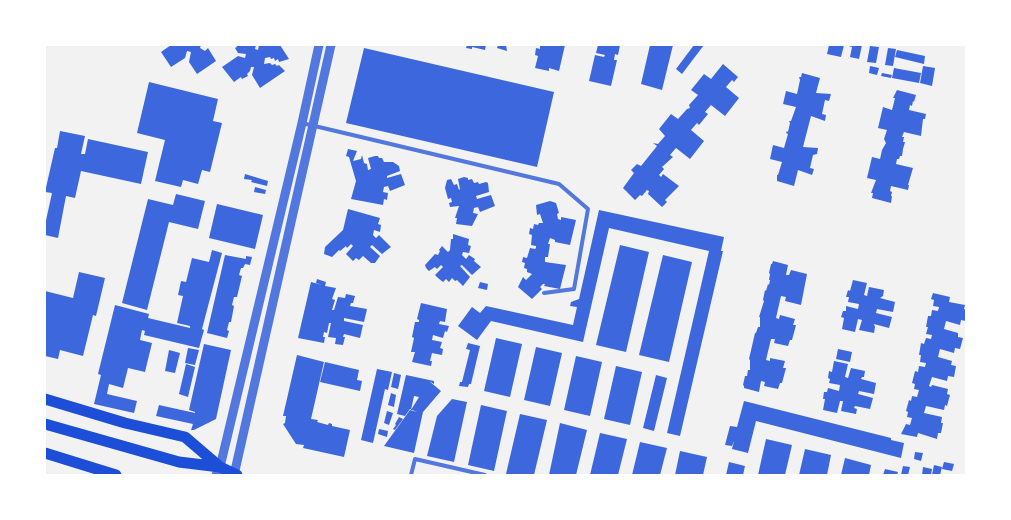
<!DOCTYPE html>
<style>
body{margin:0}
#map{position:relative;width:1011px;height:520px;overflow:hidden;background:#f2f2f2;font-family:"Source Sans 3",sans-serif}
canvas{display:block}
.frame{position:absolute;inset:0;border:46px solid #fff;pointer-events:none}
</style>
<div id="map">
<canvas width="1011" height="520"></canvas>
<div class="frame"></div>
</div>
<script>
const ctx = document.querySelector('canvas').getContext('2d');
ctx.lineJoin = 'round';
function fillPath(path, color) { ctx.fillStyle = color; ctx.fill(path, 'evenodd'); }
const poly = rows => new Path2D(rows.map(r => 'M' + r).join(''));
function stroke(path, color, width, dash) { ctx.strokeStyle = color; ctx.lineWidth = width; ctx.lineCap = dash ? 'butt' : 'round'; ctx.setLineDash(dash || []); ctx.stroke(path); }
fillPath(poly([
 [171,45,201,45,200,48,205,51,208,48,216,61,197,74,189,62,191,52,187,51,185,58,171,67,161,52],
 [236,45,256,45,255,49,258,50,259,45,280,45,289,59,279,62,278,59,275,61,274,58,271,59,270,57,265,58,264,64,270,63,272,65,275,64,277,66,279,65,285,71,260,88,252,75,254,67,251,67,250,71,247,74,248,76,242,79,241,77,234,82,222,67,238,56,245,58,246,54,238,53,235,48,237,47],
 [467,45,486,45,485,50,472,47,472,49,466,48],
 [498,45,506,45,507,51,497,48],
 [540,45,565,45,559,71,549,68,549,71,535,68,538,56,535,55,536,48,540,49],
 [598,45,620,45,618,55,615,54,614,60,617,60,611,86,589,81,595,55,604,57,605,55,596,53],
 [650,45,673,45,662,90,641,84],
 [694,45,704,45,682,74,676,69],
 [829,45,844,45,841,57,827,54],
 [845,45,862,45,859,59,850,57,852,47],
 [870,46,879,47,876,63,867,62],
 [364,48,554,92,537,167,346,123],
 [888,48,896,49,893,66,885,65],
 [897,50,925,56,924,64,895,57],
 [723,64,738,77,734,82,732,80,726,87,739,98,725,116,711,105,705,112,708,114,699,125,697,123,691,130,704,141,690,159,676,148,670,155,673,157,662,167,664,169,659,175,661,177,663,174,679,186,665,200,667,202,662,207,648,194,649,191,647,190,642,196,640,195,635,200,623,188,634,173,631,170,637,164,641,166,657,146,653,143,658,144,665,136,659,129,671,114,678,119,687,109,690,108,689,105,698,95,691,90,704,74,711,79],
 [870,66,879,68,877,75,869,73],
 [923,66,935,68,932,86,920,83],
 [894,68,921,73,919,83,892,78],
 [802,73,820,78,816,93,831,94,829,101,825,100,822,114,826,115,825,121,811,116,803,147,818,148,817,154,813,155,810,168,814,169,812,175,798,170,794,186,777,181,777,175,778,175,782,162,770,159,773,145,784,148,788,134,786,133,787,131,788,132,790,123,789,121,791,121,796,107,783,104,786,91,797,94,800,80,799,77,801,77],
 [882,73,892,75,891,78,881,76],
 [149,82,218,99,213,121,222,123,210,172,202,170,198,184,183,180,181,187,155,181,165,140,137,133],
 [897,90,916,95,914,102,913,101,912,106,910,105,909,110,926,114,925,119,923,119,921,136,904,132,902,137,904,137,903,142,905,142,903,149,902,156,900,156,899,159,897,159,896,164,913,168,908,185,909,185,908,190,891,186,890,191,892,192,891,196,892,196,891,203,872,198,873,193,871,193,876,180,867,178,872,157,880,159,882,150,886,143,884,139,887,130,878,128,883,107,892,110,895,98,893,98],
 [60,131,85,136,81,154,85,154,88,139,148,152,141,184,81,171,75,198,66,196,58,238,45,235,45,225,52,193,45,192,55,148,57,148],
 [348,149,357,151,353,161,361,159,362,155,364,163,367,164,368,170,371,169,368,158,375,156,378,156,379,158,382,158,384,162,393,162,399,166,400,171,387,176,387,178,401,174,405,185,390,191,388,186,384,187,383,192,388,193,387,200,384,199,383,205,351,199,356,181,349,157,346,156],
 [245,174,268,181,267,186,251,182,252,180,244,179],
 [464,177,468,178,468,180,472,179,474,183,478,182,479,184,486,182,488,183,489,192,476,196,477,199,491,195,495,206,480,212,478,207,474,208,473,213,478,214,472,226,456,224,457,218,455,218,459,206,450,207,449,203,452,202,451,198,448,199,445,188,447,180,451,179,454,185,457,184,459,190,460,189,458,179],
 [255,187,266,190,265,194,254,192],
 [176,194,205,201,198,229,169,222,147,310,122,303,148,199,173,205],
 [550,201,556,203,559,213,557,214,558,219,561,220,561,217,576,220,570,245,555,242,555,240,550,238,548,244,550,244,548,257,545,257,545,262,566,265,560,289,544,286,545,284,543,284,540,287,542,289,532,299,518,287,523,277,526,280,532,274,527,272,527,269,524,268,525,263,522,262,523,257,527,258,530,248,535,249,536,248,536,246,531,245,532,235,529,234,530,228,533,229,534,224,538,225,539,223,543,223,540,214,537,215,536,205],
 [217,204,263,215,255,249,209,238],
 [348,209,380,218,378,224,381,225,380,232,374,230,373,235,376,238,379,235,391,247,382,254,372,245,370,247,380,256,375,263,371,263,363,256,359,260,356,258,353,261,346,254,353,246,351,244,347,248,346,246,340,251,339,250,332,257,324,254,325,247,343,230],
 [599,210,724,237,721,251,723,251,680,436,667,433,709,251,609,228,583,342,491,321,477,340,458,326,472,307,480,313,486,306,573,325,577,307,570,306,571,302,579,299],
 [453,234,469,239,468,245,471,246,469,253,463,252,462,255,466,259,469,255,475,259,474,261,481,267,472,275,462,265,460,266,470,277,463,286,457,280,455,281,452,278,449,282,446,279,443,282,438,278,435,275,443,267,441,265,437,269,435,267,429,271,426,268,425,265,435,254,438,255,440,251,439,250,442,246,448,252,450,250,451,239,453,239],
 [620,245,649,252,626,352,596,345],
 [212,250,222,253,202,329,204,330,199,348,144,335,145,331,142,330,140,340,152,343,145,372,128,368,123,388,109,384,107,394,137,401,134,413,94,404,101,375,98,374,115,305,149,314,148,318,190,328,190,326,177,323,183,296,178,295,181,281,186,282,192,258,209,262],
 [225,255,246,259,246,256,252,257,250,265,245,264,243,268,241,268,239,275,242,276,237,297,234,297,232,305,234,306,231,322,229,322,227,330,229,331,227,338,207,333],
 [663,255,692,262,669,362,639,355],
 [773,261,788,265,786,275,789,275,791,270,807,274,801,305,785,301,786,297,781,296,776,318,779,319,780,315,795,319,793,325,796,325,792,340,790,340,788,346,774,343,775,339,771,339,766,360,770,361,770,358,785,361,783,368,786,368,782,383,780,383,778,389,764,386,765,382,761,381,759,392,744,388,744,386,743,385,745,376,747,376,748,370,750,370,750,360,749,359,755,333,756,333,758,327,760,327,760,317,759,317,764,301,763,300,765,290,766,291,768,284,769,285,770,280,769,280,770,274,769,273,771,264,772,264],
 [79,272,105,278,96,316,93,315,83,356,60,350,58,359,45,356,45,291,73,298],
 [317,279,326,282,325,286,336,288,332,299,335,300,332,310,334,310,338,297,345,298,346,294,355,296,353,303,351,303,350,306,367,309,364,322,344,318,344,321,363,325,360,338,344,334,343,337,345,337,343,345,335,344,336,338,328,337,331,323,329,323,327,333,324,332,323,337,325,337,324,343,298,338,311,282,322,285,316,283],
 [853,280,867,283,864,295,867,296,869,287,884,290,883,296,880,298,895,302,893,312,877,309,876,313,892,317,889,328,874,324,875,327,874,333,859,330,862,320,858,319,855,332,842,329,844,318,841,317,843,311,846,311,846,306,858,309,859,304,848,302,849,297,846,297,848,290,850,291],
 [480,282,488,284,487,290,478,288],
 [933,293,950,297,949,302,965,305,964,309,966,310,966,321,961,320,960,325,946,321,944,329,958,333,958,337,963,338,960,349,955,348,954,353,940,349,938,357,952,361,951,365,956,366,954,377,948,376,947,381,932,377,929,386,931,387,932,385,948,389,947,394,950,395,947,406,945,405,944,410,926,406,924,413,942,417,941,423,943,423,941,433,938,433,937,439,918,433,917,437,901,434,906,424,910,425,912,418,907,417,908,412,906,411,909,400,911,401,912,396,917,397,919,390,914,389,915,384,912,383,915,371,918,372,919,366,925,367,926,363,920,362,921,355,919,355,921,343,924,344,926,338,931,339,932,335,926,334,928,327,926,327,928,316,931,316,932,310,938,311,939,307,933,306,934,300,931,299],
 [421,303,447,309,445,322,440,321,439,324,449,326,447,332,445,331,443,338,433,335,432,340,442,342,440,348,443,349,442,355,432,353,430,361,432,361,431,366,412,362,415,352,411,352,414,338,412,337,415,322,419,322,419,320,417,319],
 [496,338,522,344,510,397,484,391],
 [468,343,480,346,471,384,469,384,468,387,459,386,460,382,462,382,470,350,466,349],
 [204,344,231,350,216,419,194,430,191,430,193,424,156,416,159,405,195,413,195,412,189,410],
 [536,347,562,353,550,406,524,400],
 [188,348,199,350,195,365,185,363],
 [838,349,852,352,850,362,836,359],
 [169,350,180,353,175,373,165,371],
 [297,355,324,362,311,419,318,420,317,422,328,425,329,423,332,424,332,426,350,430,344,457,303,448,304,445,296,444,283,424,285,423,286,416,283,416],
 [576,356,602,362,590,416,564,410],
 [834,361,848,364,845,377,848,378,851,368,865,371,864,377,862,377,861,379,876,383,874,394,859,391,858,394,873,398,870,409,855,406,854,408,857,409,856,414,841,411,843,401,840,401,837,413,823,410,825,399,823,399,824,392,827,392,828,388,839,391,840,385,829,383,830,379,828,378,829,371,832,372],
 [325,362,359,370,357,380,362,381,360,391,320,382],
 [186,364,195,367,188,397,179,394],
 [616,366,642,372,630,425,604,419],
 [377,369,392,372,388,390,385,389,373,443,361,440],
 [394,373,401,375,398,389,391,387],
 [406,375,434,381,434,384,429,381,441,391,423,412,414,453,384,446,410,410,417,412,410,409,405,416,397,414],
 [414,396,419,397,411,410],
 [656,375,667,378,654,431,643,428],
 [391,393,396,395,394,407,388,405],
 [452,399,467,402,454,462,427,456,437,416],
 [744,401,891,438,891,440,904,443,901,458,756,421,748,453,732,449,734,441,732,446,725,445,730,426,737,427],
 [481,405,507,411,494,471,468,465],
 [387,411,393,413,389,425,384,423],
 [520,414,547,420,534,475,506,474],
 [399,417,403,419,395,430,393,429,396,425,395,424],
 [560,423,587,430,576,475,549,475],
 [379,429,388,431,387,437,378,434],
 [600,433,627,439,618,475,590,475],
 [766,439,792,445,785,475,758,475],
 [640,442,667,448,660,475,632,475],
 [805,449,831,455,827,475,799,475],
 [680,451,707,457,703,475,675,475],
 [915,452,923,453,921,461,914,459],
 [845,458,871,465,869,475,841,475],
 [729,462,745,466,743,475,726,475],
 [944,462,954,464,952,471,942,469],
 [934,465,942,467,940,475,932,475],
 [903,466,910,467,908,475,901,475],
 [923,467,932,469,931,475,922,475],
 [885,469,898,472,897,475,883,475]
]), '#3d67dc');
stroke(poly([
 [302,123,559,184,588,209,574,289,544,293],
 [411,475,415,459,485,475]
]), '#5277de', 4);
stroke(poly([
 [216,475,220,467,302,123,319,45],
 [234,475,331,45]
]), '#5277de', 9);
stroke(poly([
 [45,399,125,423,185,437,220,467,237,475],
 [45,424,179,462,220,467],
 [45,453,116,475]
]), '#1d4ed8', 11);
</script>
